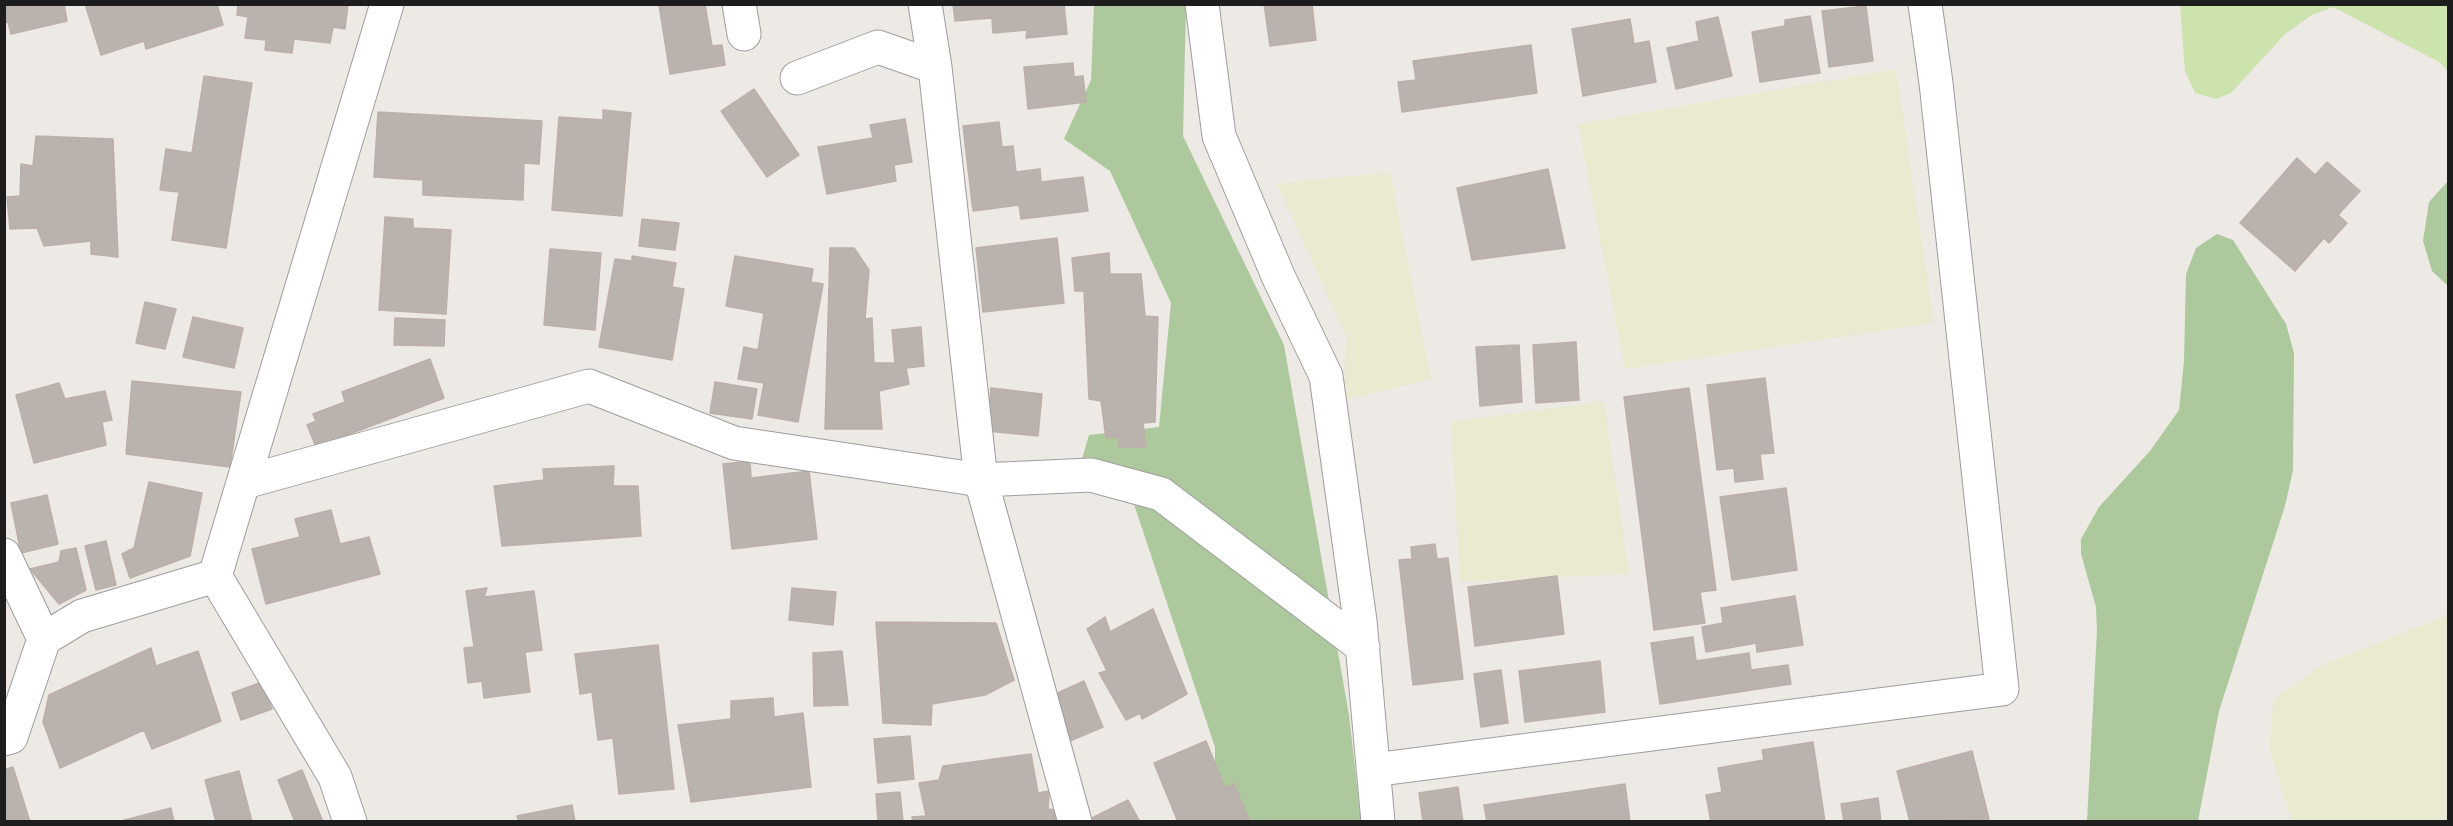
<!DOCTYPE html>
<style>
body{margin:0}
#map{position:relative;width:2453px;height:826px;overflow:hidden;background:#ede9e4;font-family:Jost,sans-serif}
canvas{display:block}
.frame{position:absolute;inset:0;border:6px solid #1d1d1d;pointer-events:none}
</style>
<div id="map">
<canvas width="2453" height="826"></canvas>
<div class="frame"></div>
</div>
<script>
const ctx = document.querySelector('canvas').getContext('2d');
ctx.lineJoin = 'round';
function fillPath(path, color) { ctx.fillStyle = color; ctx.fill(path, 'evenodd'); }
const poly = rows => new Path2D(rows.map(r => 'M' + r).join(''));
function stroke(path, color, width, dash) { ctx.strokeStyle = color; ctx.lineWidth = width; ctx.lineCap = dash ? 'butt' : 'round'; ctx.setLineDash(dash || []); ctx.stroke(path); }
fillPath(poly([
 [1896,69,1934,323,1625,369,1578,124],
 [1390,172,1431,379,1344,400,1346,336,1277,184],
 [1604,401,1629,574,1460,582,1451,422],
 [2448,615,2448,821,2292,821,2269,749,2274,699,2324,664]
]), '#eaead1');
fillPath(poly([
 [2180,5,2448,5,2448,71,2439,62,2333,7,2312,15,2285,34,2231,93,2216,99,2195,93,2185,71]
]), '#cce3ae');
fillPath(poly([
 [1094,5,1186,5,1183,136,1284,345,1349,715,1361,821,1215,821,1215,747,1133,501,1080,466,1089,435,1159,427,1171,303,1110,171,1064,139,1091,80],
 [2448,181,2448,286,2432,271,2423,241,2429,202],
 [2217,234,2233,240,2286,324,2294,353,2293,470,2285,506,2219,711,2198,821,2087,821,2097,630,2096,607,2081,554,2081,539,2099,507,2150,451,2179,410,2184,361,2186,274,2196,248]
]), '#adc89c');
const building = poly([
 [4,4,64,4,67,21,11,34,8,22,4,23,4,4],
 [85,4,217,4,223,25,146,49,144,41,101,55,85,4],
 [238,4,348,4,345,29,333,27,330,43,294,39,292,53,265,50,266,40,245,38,248,17,237,15,238,4],
 [705,4,712,46,722,45,725,65,670,74,659,5,705,4],
 [953,4,1064,4,1067,34,1026,38,1027,30,993,33,992,18,955,21,953,4],
 [1264,4,1312,4,1316,40,1270,46,1264,4],
 [1866,6,1873,61,1829,67,1822,11,1866,6],
 [1810,16,1820,73,1760,82,1752,32,1785,26,1785,20,1810,16],
 [1718,17,1732,76,1676,89,1667,48,1699,41,1696,22,1718,17],
 [1630,19,1634,44,1649,41,1656,82,1583,96,1572,29,1630,19],
 [1531,45,1537,93,1402,112,1398,82,1416,80,1413,61,1531,45],
 [1073,63,1074,77,1083,76,1086,102,1028,109,1024,67,1073,63],
 [204,76,252,83,226,248,172,240,179,192,160,190,166,149,192,153,204,76],
 [754,89,799,155,767,177,721,111,754,89],
 [603,110,631,113,622,216,552,210,559,117,603,120,603,110],
 [378,112,542,121,539,164,524,163,523,200,423,195,423,180,374,177,378,112],
 [905,119,912,162,894,165,896,181,827,194,818,147,873,138,870,125,905,119],
 [999,122,1002,147,1013,146,1016,172,1040,169,1041,182,1083,177,1088,211,1021,219,1019,205,973,211,963,126,999,122],
 [36,136,113,139,118,257,91,254,91,241,44,246,37,228,10,229,7,197,20,196,21,164,33,166,36,136],
 [2297,158,2315,175,2327,162,2360,191,2338,215,2347,223,2329,243,2324,238,2295,271,2240,223,2297,158],
 [1548,169,1565,248,1472,260,1457,188,1548,169],
 [385,217,413,219,413,228,451,230,446,314,379,310,385,217],
 [642,219,679,223,675,250,639,246,642,219],
 [1057,238,1064,303,983,312,976,248,1057,238],
 [830,248,854,248,869,270,865,319,872,318,874,363,895,363,892,330,921,327,924,366,906,368,909,384,879,391,882,429,825,429,830,248],
 [550,249,601,253,595,330,544,325,550,249],
 [1109,253,1110,274,1141,274,1145,316,1158,317,1155,422,1143,423,1146,447,1119,447,1118,437,1106,438,1101,401,1089,399,1084,291,1075,291,1072,258,1109,253],
 [632,256,676,263,672,287,684,289,672,360,599,347,615,259,632,261,632,256],
 [735,256,813,269,811,282,823,284,798,422,758,415,764,383,738,379,744,347,758,350,764,313,726,306,735,256],
 [145,302,176,309,165,349,136,343,145,302],
 [193,317,243,328,234,368,183,357,193,317],
 [395,318,445,320,444,346,394,345,395,318],
 [1576,342,1579,400,1536,403,1533,345,1576,342],
 [1519,345,1522,402,1480,406,1476,347,1519,345],
 [430,359,444,398,316,447,307,425,316,421,313,414,345,402,342,392,430,359],
 [1765,378,1774,453,1760,454,1763,479,1735,482,1734,468,1717,470,1707,385,1765,378],
 [132,381,241,392,230,467,126,454,132,381],
 [715,382,757,389,752,419,710,413,715,382],
 [59,383,65,399,105,391,112,420,102,422,106,445,34,463,16,395,59,383],
 [991,388,1042,394,1038,436,987,431,991,388],
 [1689,388,1716,590,1700,592,1705,623,1654,630,1624,397,1689,388],
 [750,461,751,478,809,471,817,539,732,549,723,464,750,461],
 [614,466,613,486,638,486,641,536,502,546,494,486,544,480,543,469,614,466],
 [149,482,202,493,190,556,130,578,122,554,134,548,149,482],
 [1786,488,1797,570,1732,580,1720,497,1786,488],
 [47,495,58,544,21,553,11,503,47,495],
 [331,510,340,544,369,537,380,574,266,604,252,549,300,537,295,519,331,510],
 [106,541,116,585,96,590,85,546,106,541],
 [1435,544,1437,559,1448,558,1463,679,1413,685,1399,560,1412,559,1411,547,1435,544],
 [76,548,86,590,59,604,30,569,59,562,61,551,76,548],
 [1557,576,1564,634,1475,646,1468,587,1557,576],
 [487,588,484,597,534,591,542,650,525,652,530,692,484,698,482,681,468,683,464,648,474,647,466,591,487,588],
 [792,588,836,592,833,625,789,620,792,588],
 [1795,596,1803,645,1757,652,1756,643,1706,652,1702,627,1723,623,1721,608,1795,596],
 [1153,609,1187,694,1142,719,1140,713,1126,720,1099,673,1107,671,1087,629,1105,617,1110,632,1153,609],
 [876,622,996,623,1014,680,985,695,932,704,931,725,883,723,876,622],
 [1693,637,1696,661,1749,653,1751,670,1788,665,1791,684,1660,704,1651,643,1693,637],
 [658,645,674,789,619,794,613,738,598,740,592,692,580,694,575,654,658,645],
 [151,648,156,666,198,651,221,721,152,749,144,730,60,768,43,722,49,695,151,648],
 [842,651,848,705,814,706,813,653,842,651],
 [1600,661,1605,712,1525,722,1519,671,1600,661],
 [1501,670,1508,723,1481,727,1474,674,1501,670],
 [1084,681,1103,727,1070,741,1051,696,1084,681],
 [262,682,272,709,241,720,232,693,262,682],
 [773,698,774,717,803,713,811,787,691,802,678,725,731,719,731,701,773,698],
 [910,736,914,779,878,783,874,739,910,736],
 [1206,741,1225,788,1234,784,1250,822,1178,822,1154,763,1206,741],
 [1813,742,1825,822,1711,822,1706,795,1722,792,1718,768,1764,760,1762,750,1813,742],
 [1972,751,1989,819,1910,822,1897,771,1972,751],
 [1031,754,1038,793,1049,791,1048,809,1056,810,1055,822,913,822,912,817,926,816,919,783,939,780,943,766,1031,754],
 [13,767,30,822,4,822,4,770,13,767],
 [302,770,323,822,295,822,278,780,302,770],
 [239,771,252,822,216,822,205,780,239,771],
 [1625,784,1630,822,1487,822,1484,805,1625,784],
 [1458,787,1463,822,1423,822,1419,793,1458,787],
 [900,792,903,822,878,822,876,794,900,792],
 [1878,798,1881,822,1844,822,1841,804,1878,798],
 [1128,800,1140,822,1094,822,1092,818,1128,800],
 [572,805,575,822,519,822,517,816,572,805],
 [171,808,174,822,117,822,171,808]
]);
fillPath(building, '#bab2ad');
stroke(building, '#bdafa8', 1.5);
const street = poly([
 [739,4,744,34],
 [1202,4,1219,136,1279,278,1326,376,1360,621,1378,822],
 [797,78,878,47,935,67],
 [245,482,589,386,734,443,981,480,935,67,925,4],
 [4,555,44,639],
 [4,739,11,737,44,639,82,616,215,576],
 [1373,770,2002,689,1936,83,1925,4],
 [350,822,335,777,215,576,387,4],
 [1075,822,981,480,1091,475,1161,494,1363,647]
]);
stroke(street, '#9e9e9e', 35);
stroke(street, '#fff', 33);
</script>
